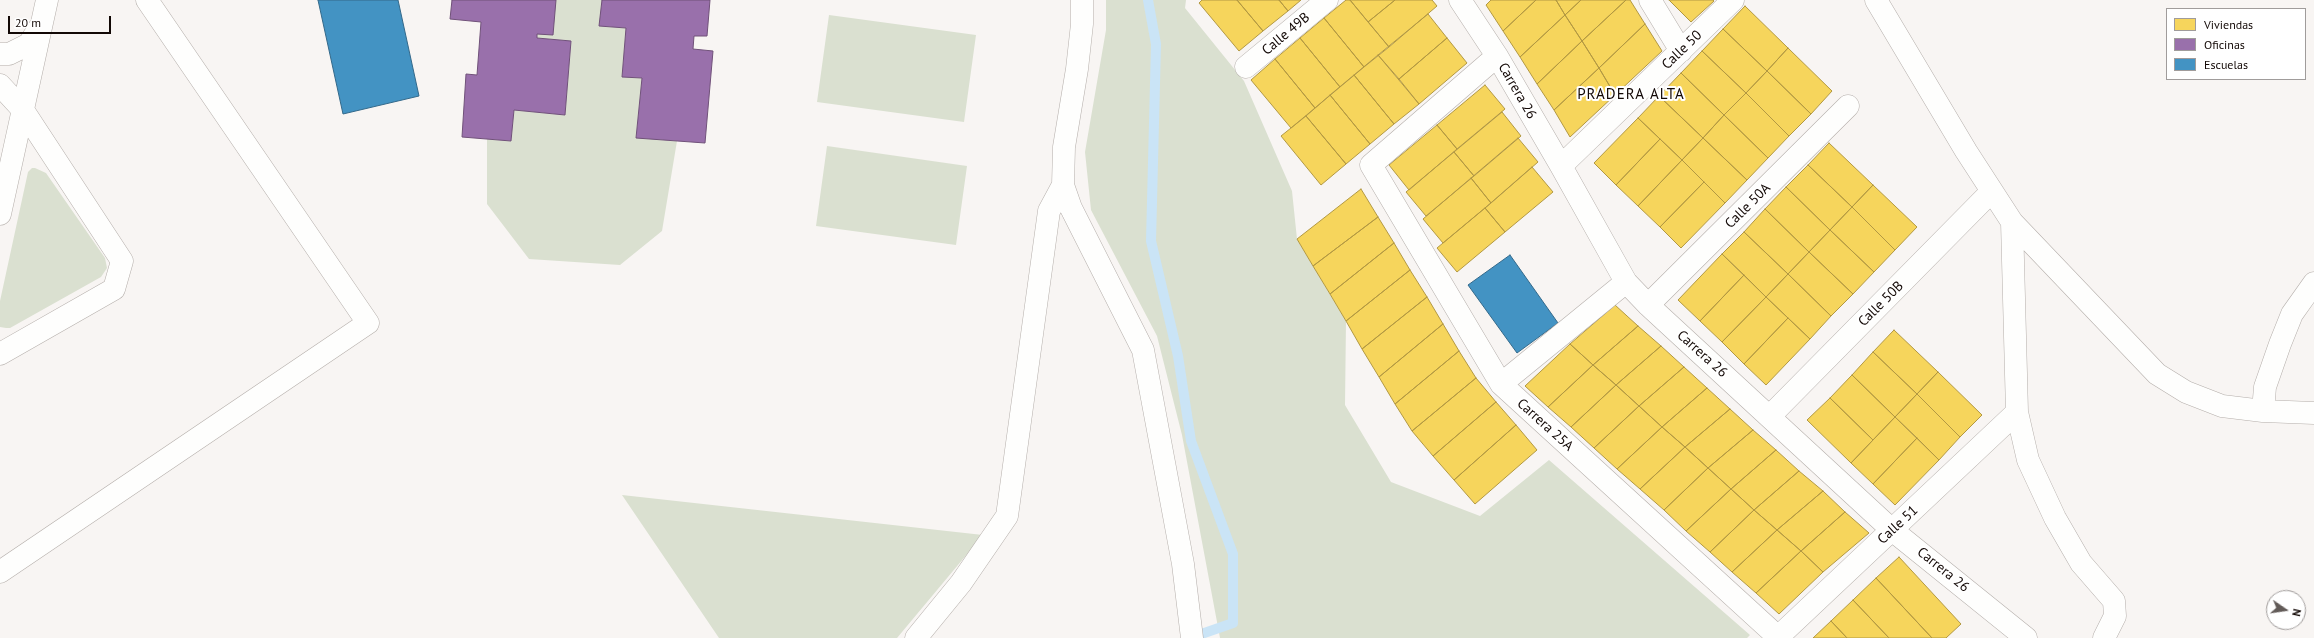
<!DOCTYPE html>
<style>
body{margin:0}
#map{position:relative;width:2314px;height:638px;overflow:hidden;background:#f8f5f3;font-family:"PT Sans",sans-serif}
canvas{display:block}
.legend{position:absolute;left:2166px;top:8px;width:140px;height:72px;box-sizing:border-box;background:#fff;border:1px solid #a09c9b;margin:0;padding:5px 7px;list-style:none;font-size:12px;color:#120805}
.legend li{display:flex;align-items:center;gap:8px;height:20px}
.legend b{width:20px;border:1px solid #a09c9b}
.north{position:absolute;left:2266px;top:590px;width:40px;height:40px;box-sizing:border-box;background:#fff;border:1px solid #a09c9b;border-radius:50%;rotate:103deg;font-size:11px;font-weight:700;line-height:16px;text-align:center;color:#120805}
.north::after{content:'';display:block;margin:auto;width:14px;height:18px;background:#625b58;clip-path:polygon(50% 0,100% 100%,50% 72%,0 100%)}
.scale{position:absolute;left:8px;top:16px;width:103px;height:18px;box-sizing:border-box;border:2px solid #120805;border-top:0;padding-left:5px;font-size:12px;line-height:14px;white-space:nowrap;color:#120805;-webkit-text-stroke:3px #fff;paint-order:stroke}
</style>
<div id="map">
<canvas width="2314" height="638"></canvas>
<ul class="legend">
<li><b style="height:11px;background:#f6d55c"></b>Viviendas</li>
<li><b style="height:11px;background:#9970ab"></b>Oficinas</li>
<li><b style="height:11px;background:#4393c3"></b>Escuelas</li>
</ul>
<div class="north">N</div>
<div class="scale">20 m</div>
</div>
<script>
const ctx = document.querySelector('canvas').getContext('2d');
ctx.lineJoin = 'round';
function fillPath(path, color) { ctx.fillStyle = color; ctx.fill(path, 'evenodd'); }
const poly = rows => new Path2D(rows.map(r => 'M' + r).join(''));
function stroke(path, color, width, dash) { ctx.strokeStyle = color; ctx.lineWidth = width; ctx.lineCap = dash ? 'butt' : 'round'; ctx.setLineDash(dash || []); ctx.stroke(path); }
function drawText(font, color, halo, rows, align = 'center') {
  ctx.font = font + ' "PT Sans",sans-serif'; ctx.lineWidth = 4; ctx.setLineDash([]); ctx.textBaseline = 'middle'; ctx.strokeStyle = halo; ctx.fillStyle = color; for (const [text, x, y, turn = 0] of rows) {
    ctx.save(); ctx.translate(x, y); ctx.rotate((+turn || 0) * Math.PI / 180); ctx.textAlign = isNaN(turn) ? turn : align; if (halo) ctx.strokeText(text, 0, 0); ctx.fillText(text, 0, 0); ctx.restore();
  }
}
fillPath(poly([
 [556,0,602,0,600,26,626,28,622,77,642,78,636,137,677,141,662,231,620,265,529,259,487,204,487,139,511,141,514,110,565,115,571,41,537,38,537,34],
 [1106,0,1186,0,1185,8,1244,81,1292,191,1297,239,1346,321,1345,405,1391,482,1480,516,1549,460,1750,635,1747,638,1220,638,1182,435,1157,336,1091,210,1085,152,1106,30],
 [829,15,976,35,964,122,817,102],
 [827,146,967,166,956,245,816,226],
 [32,168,35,168,46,173,105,258,107,268,101,277,10,328,6,328,0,327,0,301,28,172],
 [622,495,983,535,897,638,719,638]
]), '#dae0d0');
const homes = poly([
 [1202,0,1237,0,1263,31,1239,51,1199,3,1202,0],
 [1237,0,1279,0,1288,11,1263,31,1237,0],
 [1279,0,1301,0,1288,11,1279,0],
 [1346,0,1350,0,1389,47,1364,67,1324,18,1346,0],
 [1350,0,1395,0,1368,22,1350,0],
 [1395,0,1432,0,1437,6,1389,47,1368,22,1395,0],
 [1491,0,1536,0,1503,31,1486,5,1491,0],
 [1536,0,1556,0,1565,15,1520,57,1503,31,1536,0],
 [1556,0,1581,0,1565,15,1556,0],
 [1581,0,1626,0,1582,41,1565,15,1581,0],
 [1626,0,1630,0,1645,24,1599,68,1582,41,1626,0],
 [1669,0,1713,0,1714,1,1691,22,1669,0],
 [1745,6,1788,48,1767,71,1723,29,1745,6],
 [1428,14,1447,38,1399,79,1378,55,1428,14],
 [1565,15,1582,41,1537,84,1520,57,1565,15],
 [1324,18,1364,67,1340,87,1300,38,1324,18],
 [1645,24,1662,51,1615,95,1599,68,1645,24],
 [1723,29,1767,71,1746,93,1702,51,1723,29],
 [1300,38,1340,87,1315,108,1275,59,1300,38],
 [1447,38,1467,63,1419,104,1399,79,1447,38],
 [1582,41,1599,68,1554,110,1537,84,1582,41],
 [1788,48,1832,91,1811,114,1767,71,1788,48],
 [1702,51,1746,93,1724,115,1681,73,1702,51],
 [1378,55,1419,104,1394,124,1354,75,1378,55],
 [1275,59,1315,108,1291,128,1251,80,1275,59],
 [1599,68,1615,95,1570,137,1554,110,1599,68],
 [1767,71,1811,114,1789,136,1746,93,1767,71],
 [1681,73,1724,115,1703,138,1659,96,1681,73],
 [1354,75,1394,124,1370,144,1330,95,1354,75],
 [1485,85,1505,109,1457,149,1437,125,1485,85],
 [1746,93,1789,136,1768,158,1724,115,1746,93],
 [1330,95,1370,144,1346,164,1306,116,1330,95],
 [1659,96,1703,138,1682,160,1638,118,1659,96],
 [1502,112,1521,136,1474,176,1454,152,1502,112],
 [1724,115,1768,158,1747,180,1703,138,1724,115],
 [1306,116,1346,164,1321,185,1281,136,1306,116],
 [1638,118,1660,139,1616,185,1594,163,1638,118],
 [1437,125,1457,149,1409,190,1389,165,1437,125],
 [1518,138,1538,162,1491,203,1471,178,1518,138],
 [1703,138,1747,180,1725,203,1682,160,1703,138],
 [1660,139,1682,160,1638,206,1616,185,1660,139],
 [1829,143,1873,185,1852,207,1808,165,1829,143],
 [1454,152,1474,176,1426,216,1406,192,1454,152],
 [1682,160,1704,182,1660,227,1638,206,1682,160],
 [1808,165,1852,207,1830,230,1786,187,1808,165],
 [1532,167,1553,192,1505,232,1485,208,1532,167],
 [1471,178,1491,203,1443,243,1423,219,1471,178],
 [1704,182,1725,203,1681,248,1660,227,1704,182],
 [1873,185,1917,227,1895,250,1852,207,1873,185],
 [1786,187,1830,230,1809,252,1765,209,1786,187],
 [1361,189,1378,217,1313,266,1297,239,1361,189],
 [1852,207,1895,250,1874,272,1830,230,1852,207],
 [1485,208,1505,232,1457,272,1437,248,1485,208],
 [1765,209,1809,252,1788,274,1744,232,1765,209],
 [1378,217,1394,243,1330,294,1313,266,1378,217],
 [1830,230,1874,272,1853,294,1809,252,1830,230],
 [1744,232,1788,274,1766,297,1722,254,1744,232],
 [1394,243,1410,270,1346,321,1330,294,1394,243],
 [1809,252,1853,294,1831,316,1788,274,1809,252],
 [1722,254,1744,275,1700,321,1678,300,1722,254],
 [1410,270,1427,297,1362,349,1346,321,1410,270],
 [1788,274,1831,316,1810,339,1766,297,1788,274],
 [1744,275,1766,297,1722,342,1700,321,1744,275],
 [1427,297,1443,324,1379,377,1362,349,1427,297],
 [1766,297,1788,318,1744,364,1722,342,1766,297],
 [1615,305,1638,326,1593,365,1570,344,1615,305],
 [1788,318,1810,339,1766,385,1744,364,1788,318],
 [1443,324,1459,351,1395,404,1379,377,1443,324],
 [1638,326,1661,346,1616,385,1593,365,1638,326],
 [1894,330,1938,372,1917,394,1873,352,1894,330],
 [1570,344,1593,365,1548,407,1525,386,1570,344],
 [1661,346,1684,367,1639,406,1616,385,1661,346],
 [1459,351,1476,378,1412,431,1395,404,1459,351],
 [1873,352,1917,394,1895,417,1852,375,1873,352],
 [1593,365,1616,385,1571,427,1548,407,1593,365],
 [1684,367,1707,388,1662,427,1639,406,1684,367],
 [1938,372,1982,415,1960,437,1917,394,1938,372],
 [1852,375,1895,417,1873,440,1830,398,1852,375],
 [1476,378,1496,402,1433,456,1412,431,1476,378],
 [1616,385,1639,406,1594,448,1571,427,1616,385],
 [1707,388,1730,409,1685,447,1662,427,1707,388],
 [1917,394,1960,437,1939,460,1895,417,1917,394],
 [1830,398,1873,440,1851,463,1807,420,1830,398],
 [1496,402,1516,425,1454,480,1433,456,1496,402],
 [1639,406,1662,427,1617,469,1594,448,1639,406],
 [1730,409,1753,430,1708,468,1685,447,1730,409],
 [1895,417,1917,438,1873,484,1851,463,1895,417],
 [1516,425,1537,450,1475,504,1454,480,1516,425],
 [1662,427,1685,447,1640,489,1617,469,1662,427],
 [1753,430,1776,450,1731,489,1708,468,1753,430],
 [1917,438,1939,460,1895,505,1873,484,1917,438],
 [1685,447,1708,468,1664,510,1640,489,1685,447],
 [1776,450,1799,471,1754,510,1731,489,1776,450],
 [1708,468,1731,489,1686,531,1664,510,1708,468],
 [1799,471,1823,491,1777,530,1754,510,1799,471],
 [1731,489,1754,510,1710,552,1686,531,1731,489],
 [1823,491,1845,512,1801,551,1777,530,1823,491],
 [1754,510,1777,530,1732,572,1710,552,1754,510],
 [1845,512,1869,533,1823,572,1801,551,1845,512],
 [1777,530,1801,551,1756,593,1732,572,1777,530],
 [1801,551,1823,572,1779,614,1756,593,1801,551],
 [1899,557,1961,624,1946,638,1932,638,1876,578,1899,557],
 [1876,578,1932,638,1889,638,1853,600,1876,578],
 [1853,600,1889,638,1847,638,1831,621,1853,600],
 [1831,621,1847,638,1813,638,1831,621]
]);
fillPath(homes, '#f6d55c');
stroke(homes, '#b29842', 1);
const offices = poly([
 [452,0,556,0,553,35,537,34,537,38,571,41,565,115,514,110,511,141,462,137,466,74,477,75,481,22,450,19,452,0],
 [602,0,710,0,707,36,694,36,693,49,713,51,705,143,636,138,642,78,622,77,626,28,599,26,602,0]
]);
fillPath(offices, '#9970ab');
stroke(offices, '#705179', 1);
const schools = poly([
 [318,0,398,0,419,96,343,114,318,0],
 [1510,255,1558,323,1517,353,1468,285,1510,255]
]);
fillPath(schools, '#4393c3');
stroke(schools, '#34698a', 1);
stroke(poly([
 [1148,0,1156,44,1151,241,1178,356,1191,441,1233,554,1233,623,1190,638]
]), '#cae4f6', 10);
const minor = poly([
 [1082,0,1082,24,1077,69,1064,147,1063,185,1071,208,1143,350,1183,564,1192,638],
 [1460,0,1497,56,1561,166,1626,282,1648,305,1892,530,2026,638],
 [1650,0,1681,51],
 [1876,0,1966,151,2012,222,2157,374,2186,392,2222,406,2263,411,2314,413],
 [0,54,9,54,29,44,39,28],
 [1497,56,1371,165,1501,384,1778,637,2017,412],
 [1246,67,1327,0],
 [0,85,23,110,122,261,114,289,0,354],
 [1561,166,1733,0],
 [0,214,47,0],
 [2012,222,2017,412,2028,460,2055,518,2081,563,2114,601,2115,616,2104,638],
 [1648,305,1848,106],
 [1501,384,1626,282],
 [2263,411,2265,387,2280,344,2292,314,2314,283],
 [1770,416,1991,192],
 [0,572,368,323,147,0],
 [916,638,961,583,1007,516,1049,211,1063,185]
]);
stroke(minor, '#b4aeaa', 23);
stroke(minor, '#fefefd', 22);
drawText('14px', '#120805', '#fff', [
 ["Calle 49B",1286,34,-40],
 ["Calle 50",1682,50,-44],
 ["Carrera 26",1517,91,60],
 ["Calle 50A",1748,206,-45],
 ["Calle 50B",1881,304,-45],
 ["Carrera 26",1702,354,42],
 ["Carrera 25A",1545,425,42],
 ["Calle 51",1898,525,-43],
 ["Carrera 26",1943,570,39]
]);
ctx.letterSpacing = '1px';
drawText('15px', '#120805', '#fff', [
 ["PRADERA ALTA",1631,95]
]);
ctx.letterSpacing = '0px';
</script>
